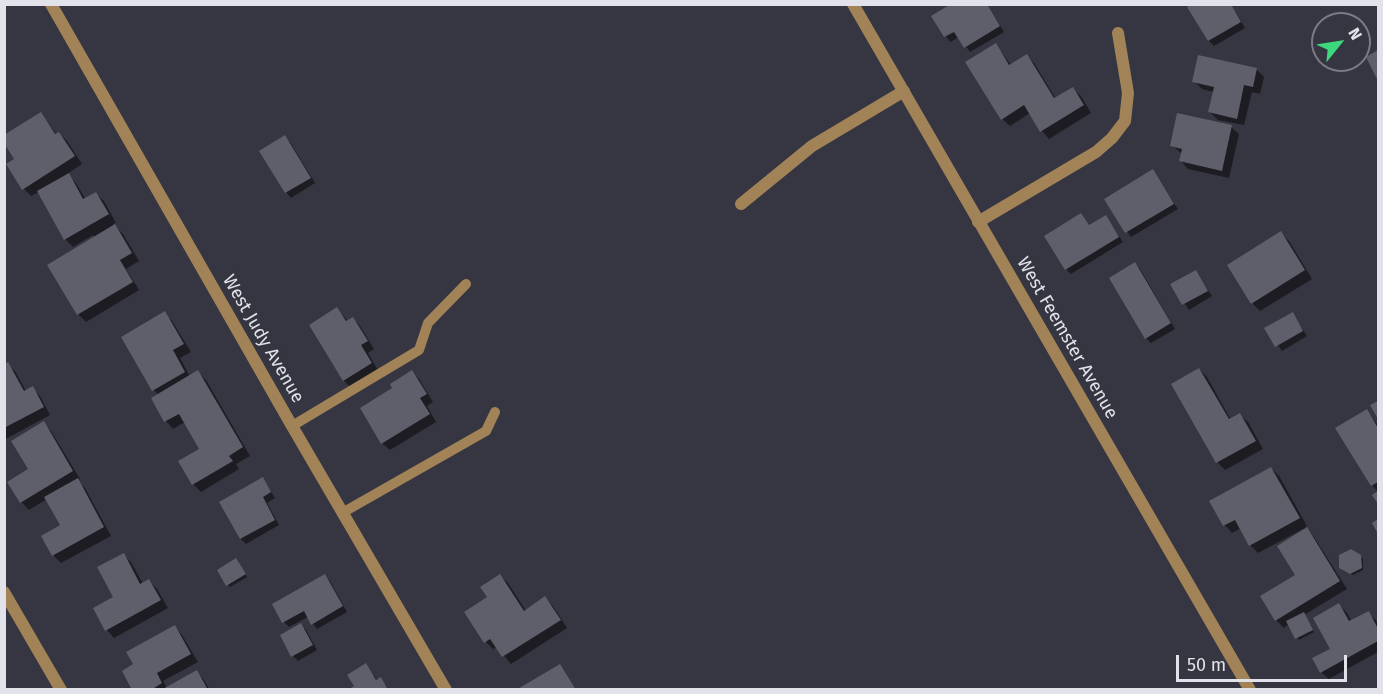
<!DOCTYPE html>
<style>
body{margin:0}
#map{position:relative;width:1383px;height:694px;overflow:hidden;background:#353641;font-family:"Fira Sans",sans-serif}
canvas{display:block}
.frame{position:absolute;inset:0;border:6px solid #e2e3ea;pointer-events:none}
.north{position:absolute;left:1311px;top:12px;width:60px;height:60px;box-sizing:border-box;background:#353641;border:2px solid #7a7b85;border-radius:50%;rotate:60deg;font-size:16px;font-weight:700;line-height:24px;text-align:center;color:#e2e3ea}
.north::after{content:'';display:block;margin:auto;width:21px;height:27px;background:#3ed77d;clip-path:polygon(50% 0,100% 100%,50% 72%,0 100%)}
.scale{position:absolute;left:1176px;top:655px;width:171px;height:27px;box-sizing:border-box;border:3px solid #e2e3ea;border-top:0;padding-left:8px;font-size:18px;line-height:21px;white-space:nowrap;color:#e2e3ea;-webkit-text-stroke:4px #353641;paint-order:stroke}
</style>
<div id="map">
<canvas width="1383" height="694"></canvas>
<div class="frame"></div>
<div class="north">N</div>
<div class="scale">50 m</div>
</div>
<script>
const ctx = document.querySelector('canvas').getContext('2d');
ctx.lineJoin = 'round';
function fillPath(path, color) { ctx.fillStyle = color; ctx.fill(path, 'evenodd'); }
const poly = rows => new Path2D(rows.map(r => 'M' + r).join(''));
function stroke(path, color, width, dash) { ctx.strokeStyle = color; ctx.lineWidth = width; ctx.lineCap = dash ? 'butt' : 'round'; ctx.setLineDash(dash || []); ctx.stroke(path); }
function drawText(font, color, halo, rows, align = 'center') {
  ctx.font = font + ' "Fira Sans",sans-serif'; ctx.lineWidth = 5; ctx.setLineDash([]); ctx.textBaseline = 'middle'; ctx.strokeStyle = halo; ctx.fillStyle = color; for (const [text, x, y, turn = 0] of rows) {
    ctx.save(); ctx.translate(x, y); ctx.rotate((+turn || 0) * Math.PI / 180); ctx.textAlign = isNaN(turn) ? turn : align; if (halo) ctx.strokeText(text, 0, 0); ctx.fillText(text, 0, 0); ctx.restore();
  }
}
fillPath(poly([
 [954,4,987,4,1004,32,970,52,959,37,950,42,934,17],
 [1194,4,1231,4,1245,28,1214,46,1209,41],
 [996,45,1011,65,1026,56,1034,63,1056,99,1073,89,1081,96,1091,113,1049,139,1042,131,1030,113,1010,126,1002,119],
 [1256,69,1264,77,1260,94,1252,92,1244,125,1218,120,1210,112,1214,92,1202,89,1194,81],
 [41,114,57,135,59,133,67,141,82,164,67,174,76,183,86,200,96,194,104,201,116,223,113,224,123,234,139,261,126,269,139,290,86,322,78,314,95,238,93,235,73,247,65,239,39,192,31,196,24,189,16,159],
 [1231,127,1239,134,1229,178,1188,169,1181,161,1182,154,1172,145],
 [285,137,290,142,315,183,291,198,286,192,261,151],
 [1152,171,1178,209,1131,237,1106,200],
 [1081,215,1090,226,1106,217,1123,242,1071,274,1066,269],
 [1281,233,1289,241,1312,279,1260,311,1252,303],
 [1135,264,1140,269,1175,329,1151,343,1146,338],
 [1195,271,1212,296,1189,310,1172,285],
 [337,309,348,321,353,318,360,326,374,349,368,353,379,372,352,388,344,381,311,325],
 [165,313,172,321,191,352,180,358,190,377,198,372,206,380,250,456,236,464,239,469,201,492,193,484,201,449,185,422,173,429,166,421,159,395,154,390,123,338],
 [1292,314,1307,336,1282,351,1267,329],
 [4,362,15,371,26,391,32,388,40,396,50,415,4,440],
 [1199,369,1207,377,1231,420,1240,415,1248,422,1263,449,1225,470,1217,462,1173,385],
 [412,372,419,379,433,402,427,406,436,422,390,450,382,443,394,389],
 [1367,411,1378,425,1378,492,1372,485],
 [43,423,51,431,80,479,78,481,85,488,111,536,61,563,53,555,62,526,47,499,29,510,21,502],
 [1271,468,1279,476,1307,526,1305,527,1314,537,1347,589,1304,615,1314,632,1299,640,1289,624,1284,628,1276,620,1297,575,1304,531,1303,529,1258,553,1250,545,1241,528,1232,533,1225,525,1211,502],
 [263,479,275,498,267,503,279,525,246,544,241,539,221,503],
 [123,555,131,562,143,584,149,581,157,589,168,608,114,638,107,630],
 [1360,556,1363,559,1363,570,1353,575,1343,570],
 [238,562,247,577,230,587,228,585],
 [325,576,330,581,347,612,317,629,308,617,289,627,284,622],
 [500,576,508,583,526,611,545,598,553,606,567,628,511,664,497,647,493,649,486,642,489,598],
 [1339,605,1347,613,1352,622,1368,613,1376,620,1378,625,1378,652,1329,679,1321,672,1332,649],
 [301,625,306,630,317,650,298,661,293,656],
 [175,627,182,635,198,662,163,681,167,688,197,672,204,680,210,690,134,690,135,665],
 [366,665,378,681,381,679,389,690,351,690,356,686]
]), '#0007');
fillPath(poly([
 [951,4,987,4,1000,26,964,48,954,32,944,37,931,16],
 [1191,4,1231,4,1241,22,1208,41,1187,7],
 [996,43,1009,65,1027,54,1054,98,1073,87,1084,105,1040,132,1024,105,1001,120,965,62],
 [1378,50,1378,81,1366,57],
 [1198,55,1257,68,1253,87,1244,85,1237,119,1208,112,1214,87,1192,82],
 [41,112,55,134,59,132,75,156,22,190,6,164,14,159,4,143,4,135],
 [1177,113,1232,125,1222,171,1179,161,1182,149,1170,146],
 [285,135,311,178,285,193,259,151],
 [1153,169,1174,204,1125,233,1104,199],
 [69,173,83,199,96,192,109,214,64,240,37,191],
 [1081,213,1089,225,1106,215,1119,237,1065,270,1044,236],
 [115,224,132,253,120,260,133,282,77,315,47,265],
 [1281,231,1305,270,1251,304,1227,265],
 [1135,262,1171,323,1145,339,1109,278],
 [1196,270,1208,291,1182,305,1170,284],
 [337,307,346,321,353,317,368,341,361,345,372,363,343,381,309,325],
 [165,311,184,344,173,350,185,372,152,391,121,337],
 [1293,312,1303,331,1275,347,1264,328],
 [8,362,24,391,33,386,44,407,4,428,4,364],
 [1199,368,1229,419,1240,413,1256,441,1216,463,1171,384],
 [198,370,243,447,229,456,233,461,192,485,178,461,199,449,179,414,164,422,151,398],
 [412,370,427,394,420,398,430,414,381,444,360,408,392,388,390,384],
 [1378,401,1378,419,1370,405],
 [1367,409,1378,428,1378,482,1371,486,1335,428],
 [44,421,73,471,20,503,7,482,28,469,11,441],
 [1271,467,1300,518,1249,546,1235,520,1223,526,1209,501],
 [263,477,271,492,263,497,275,520,240,539,219,502],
 [78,478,104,527,52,556,41,536,60,525,44,497],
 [1378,491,1378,504,1372,495],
 [1378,519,1378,534,1372,523],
 [1307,527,1340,581,1275,621,1260,596,1295,575,1277,546],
 [1351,549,1361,555,1362,568,1350,574,1339,568,1339,555],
 [124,553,140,584,149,579,161,600,105,631,93,608,113,597,97,567],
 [236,558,246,574,226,586,217,570],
 [325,574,343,606,311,625,304,611,282,623,272,604],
 [500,574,524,611,545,596,561,620,502,657,490,639,484,643,464,612,487,597,480,587],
 [1339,603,1349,621,1369,611,1378,629,1378,641,1320,673,1312,658,1330,649,1313,618],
 [1304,612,1313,630,1295,639,1286,621],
 [301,623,313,645,291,657,280,635],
 [175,625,191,654,157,673,162,683,151,690,132,690,122,671,133,664,126,652],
 [366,663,376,680,381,677,388,690,348,690,354,686,347,675],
 [560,664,576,690,516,690],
 [197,670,208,690,161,690]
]), '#5e5f6b');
stroke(poly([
 [292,426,419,350,428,323,466,284],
 [342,513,486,431,495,412]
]), '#a28257', 10);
stroke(poly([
 [51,4,292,426,446,690],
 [853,4,1250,690],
 [741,204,812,146,904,91],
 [978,222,1096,152,1112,138,1125,121,1128,93,1118,33],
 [4,592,61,690]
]), '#a28257', 12);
drawText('18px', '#e2e3ea', '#353641', [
 ["West Feemster Avenue",1067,338,60],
 ["West Judy Avenue",263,339,60]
]);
</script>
